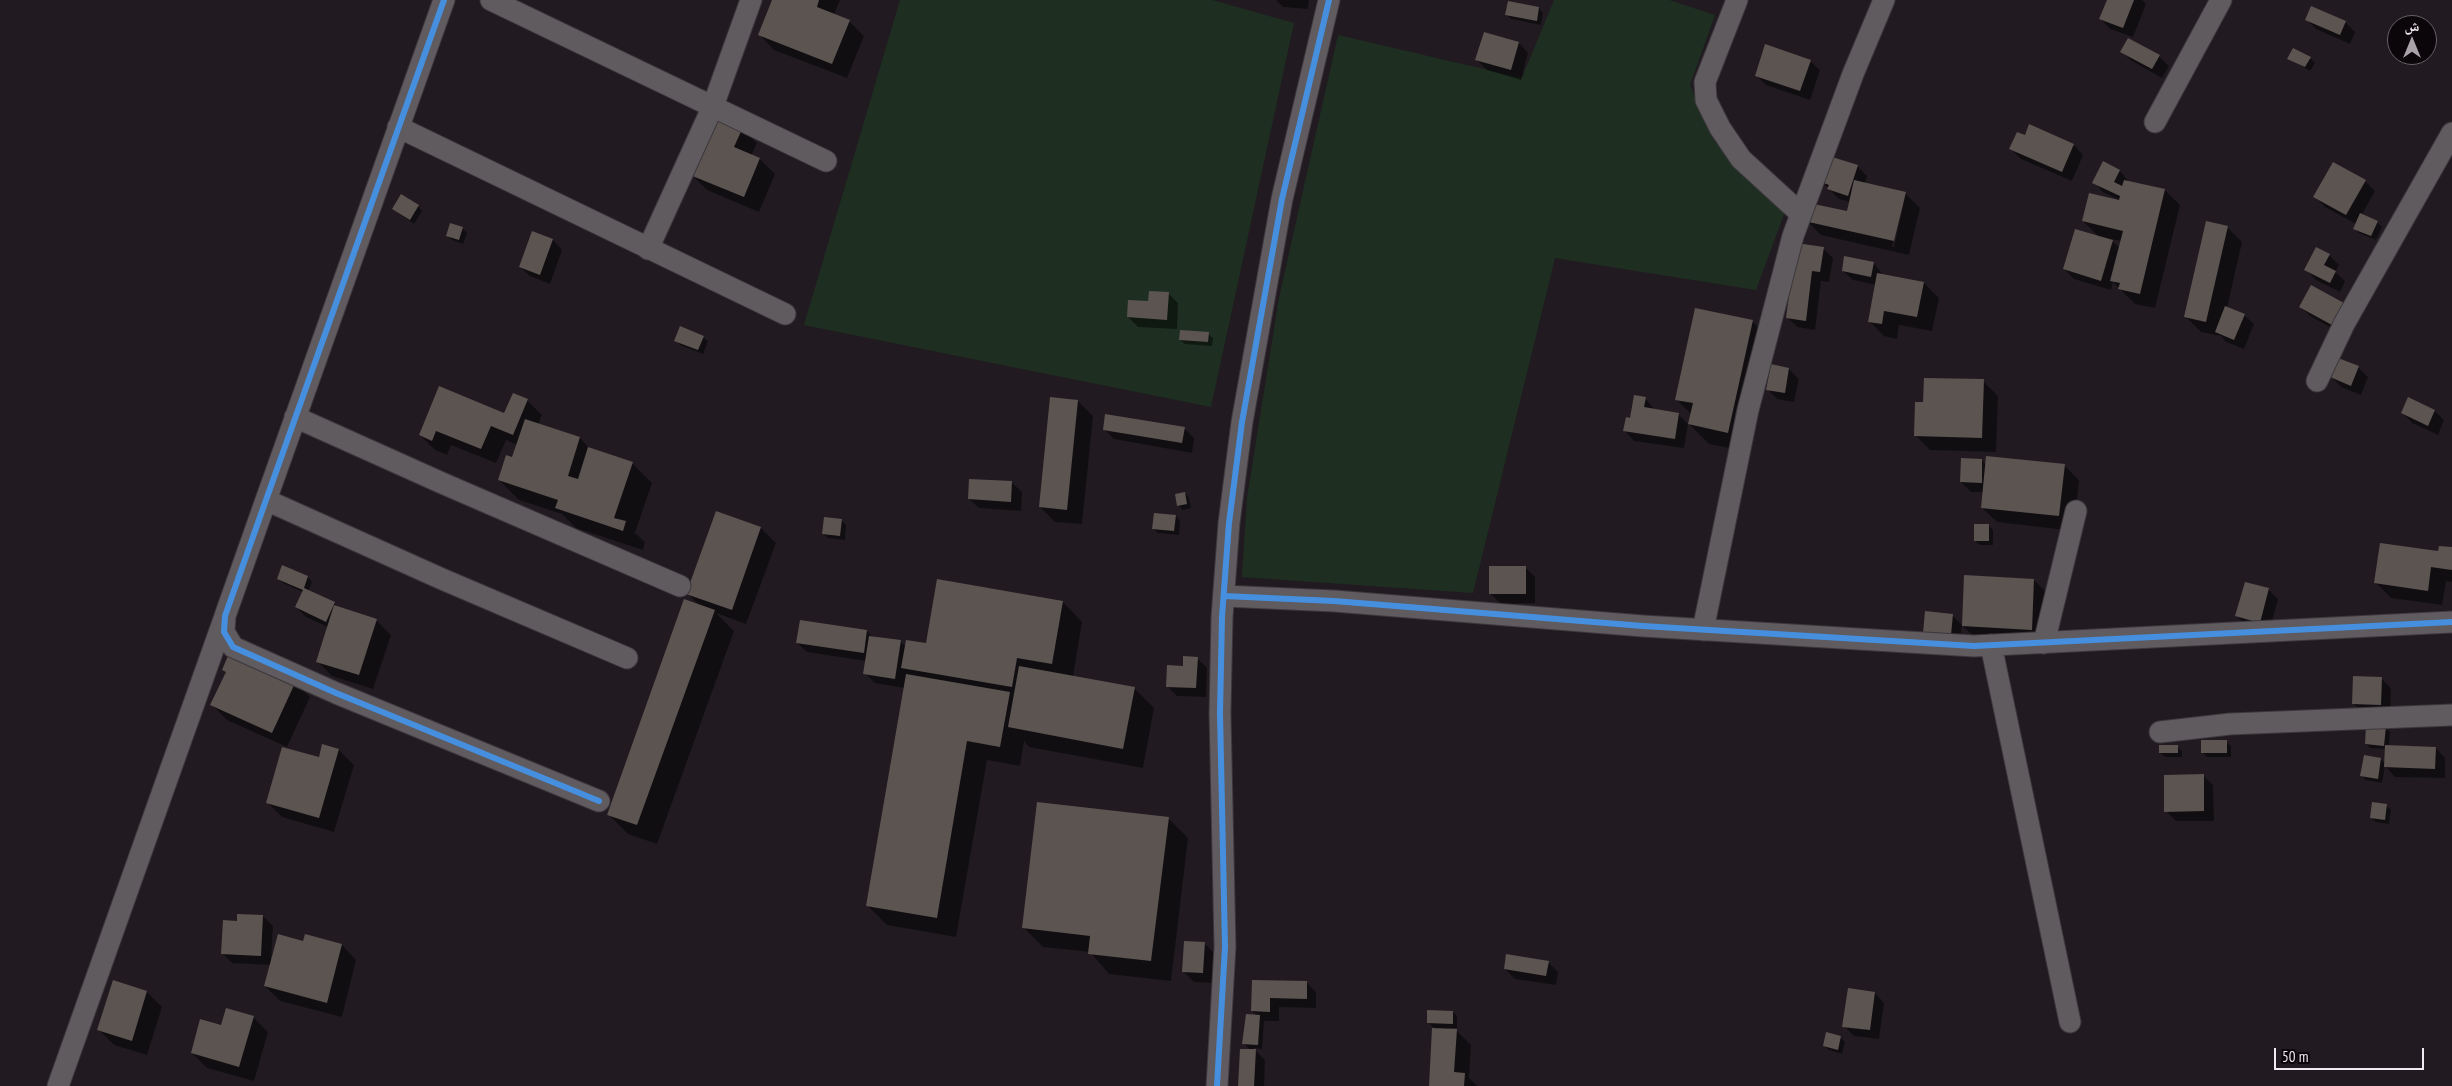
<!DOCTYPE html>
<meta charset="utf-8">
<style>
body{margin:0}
#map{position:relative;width:2452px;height:1086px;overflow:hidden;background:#211b21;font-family:"PT Sans Narrow","Noto Naskh Arabic",sans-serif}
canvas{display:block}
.north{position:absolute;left:2387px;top:15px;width:50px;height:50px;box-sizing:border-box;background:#0a060a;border:1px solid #676167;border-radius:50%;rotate:0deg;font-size:14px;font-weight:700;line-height:20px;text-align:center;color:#f2eaf2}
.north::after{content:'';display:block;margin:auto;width:18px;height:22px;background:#a9a2a9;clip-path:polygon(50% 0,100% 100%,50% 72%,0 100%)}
.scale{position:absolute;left:2274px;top:1048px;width:150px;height:22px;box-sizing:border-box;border:2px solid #f2eaf2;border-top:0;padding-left:6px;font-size:15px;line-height:18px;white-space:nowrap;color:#f2eaf2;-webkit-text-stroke:4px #0a060a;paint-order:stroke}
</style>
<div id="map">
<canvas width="2452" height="1086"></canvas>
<div class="north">ش</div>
<div class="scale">50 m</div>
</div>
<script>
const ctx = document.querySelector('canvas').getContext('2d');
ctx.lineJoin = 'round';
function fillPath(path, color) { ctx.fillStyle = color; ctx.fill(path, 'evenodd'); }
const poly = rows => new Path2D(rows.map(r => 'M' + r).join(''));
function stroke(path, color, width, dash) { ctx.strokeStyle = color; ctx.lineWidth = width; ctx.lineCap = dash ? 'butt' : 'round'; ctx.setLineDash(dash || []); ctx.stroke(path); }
fillPath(poly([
 [900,0,1212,0,1294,23,1211,407,804,325],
 [1554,0,1669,0,1715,15,1690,85,1715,142,1784,214,1756,290,1555,258,1473,593,1242,577,1247,498,1279,298,1338,35,1522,78]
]), '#1e2f21');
fillPath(poly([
 [773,0,840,0,834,15,849,21,864,36,847,78,774,50,760,35],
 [1276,0,1309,0,1308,9,1283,7],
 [2108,0,2142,0,2146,4,2133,37,2110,29,2101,19],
 [1539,8,1543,13,1541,25,1511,19,1507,15],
 [2306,19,2345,22,2355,32,2350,44,2316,29],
 [1485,33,1519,43,1528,53,1521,80,1487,70,1477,60],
 [2122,52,2159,56,2169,66,2162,78,2132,61],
 [2289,58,2310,58,2315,63,2310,71],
 [1810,61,1820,70,1810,100,1766,85,1756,75],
 [742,128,757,143,751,156,760,159,775,174,759,212,707,190,692,175],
 [2025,137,2074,145,2083,155,2072,181,2021,159,2011,149],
 [1857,166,1867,176,1865,184,1905,193,1920,208,1909,255,1821,235,1806,220,1848,213,1850,202,1839,199,1822,182],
 [1902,202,1904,202,1894,247,1892,247],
 [2120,171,2129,182,2165,190,2180,205,2155,308,2135,304,2113,282,2111,290,2074,279,2064,269,2100,238,2083,221,2122,201,2103,192,2094,182],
 [2110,239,2121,241,2120,248,2114,243],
 [2365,181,2375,191,2361,216,2377,222,2382,227,2376,240,2359,233,2354,228,2356,224,2325,207,2315,197],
 [418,206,422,211,414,224,393,209],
 [2227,227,2242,242,2227,308,2244,315,2254,324,2244,349,2226,342,2221,336,2201,332,2186,317],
 [462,228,467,233,463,244,452,240,447,235],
 [553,240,562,250,550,284,530,276,520,267],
 [1823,248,1833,258,1829,282,1821,281,1815,330,1797,327,1787,317],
 [2329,255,2339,265,2335,272,2345,281,2340,292,2316,280,2306,270],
 [1874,263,1883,275,1924,283,1939,298,1932,331,1899,325,1897,339,1884,336,1869,321,1876,285,1853,280,1843,271],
 [2311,286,2342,334,2310,316,2300,306],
 [1168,293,1178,303,1177,329,1138,327,1128,317,1149,302],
 [1752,321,1772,341,1748,452,1709,444,1689,424,1691,414,1676,399],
 [1208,334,1213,338,1212,346,1185,344,1180,340],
 [703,337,708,341,703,354,680,345,676,340],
 [1772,366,1789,369,1799,379,1794,402,1777,399,1767,389],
 [2358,367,2368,377,2361,395,2341,387,2332,377],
 [1983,381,1998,396,1996,452,1930,450,1915,435,1924,404],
 [439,388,505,414,527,400,542,415,538,425,580,438,591,450,632,463,652,483,635,533,645,542,643,550,576,528,562,514,519,500,499,480,513,459,518,445,506,440,496,463,451,445,447,455,435,450,420,435],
 [1645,398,1655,410,1678,414,1688,424,1684,448,1634,441,1625,431],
 [1078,401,1093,416,1082,524,1055,522,1040,507],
 [2435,411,2444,420,2438,435,2412,423,2403,413],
 [1184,428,1194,438,1192,453,1114,439,1104,429],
 [1982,460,1986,465,2064,465,2079,480,2074,531,1997,522,1982,508,1984,492,1971,492,1961,482],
 [1012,483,1022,492,1021,511,979,508,969,499],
 [1185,493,1189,498,1191,508,1183,510,1178,505],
 [1155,514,1176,516,1180,521,1179,535,1158,533,1153,528],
 [841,520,846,525,845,540,828,538,823,534],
 [1988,525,1993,530,1993,545,1980,545,1975,541],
 [761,528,776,543,746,624,716,613,734,631,657,844,628,834,608,814,700,606,687,593],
 [2452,549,2452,582,2446,581,2442,605,2391,598,2376,583,2439,553],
 [283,567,308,577,312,582,308,592,334,603,339,608,376,620,391,635,373,689,332,676,317,661,328,627,306,617,296,607,303,592,283,583,278,579],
 [1525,567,1535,577,1535,603,1501,604,1491,594],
 [2034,580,2049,595,2046,644,1978,641,1962,625,1960,644,1924,632,1952,615,1963,626],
 [2268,589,2278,599,2269,632,2247,626,2237,616],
 [1063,602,1082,622,1073,677,1134,688,1154,708,1143,768,1029,747,1024,741,1020,766,987,760,956,937,887,925,867,905,905,688,875,683,865,673,866,661,807,652,797,643,867,631,873,638,900,641,906,647,927,644],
 [1197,658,1207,668,1206,697,1177,696,1167,686,1184,667],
 [223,670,296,682,310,697,287,747,227,720,212,705,227,673],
 [2381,678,2391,688,2390,714,2363,713,2353,703],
 [2385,728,2390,732,2389,746,2436,748,2445,758,2445,778,2395,777,2385,766,2382,783,2366,780,2362,776,2381,759,2385,763,2386,749,2370,748,2366,744],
 [2226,742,2231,746,2231,757,2207,757,2202,752],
 [323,746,339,750,354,765,334,832,282,817,267,802,319,759],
 [2177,747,2182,751,2182,757,2165,757,2160,753],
 [2203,775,2213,785,2214,821,2176,821,2166,811],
 [2386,805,2391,810,2389,824,2376,822,2371,818],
 [1168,818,1188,838,1171,981,1109,974,1090,952,1043,947,1023,927],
 [263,916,273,926,271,960,304,942,342,945,356,960,342,1017,280,1001,265,986,271,965,232,963,222,953,238,922],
 [1204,943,1214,953,1212,983,1194,982,1184,972],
 [1548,962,1558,972,1556,985,1515,979,1505,969],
 [1253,981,1306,982,1316,992,1316,1008,1279,1007,1279,1021,1264,1021,1262,1049,1253,1048,1265,1060,1264,1086,1240,1086,1250,1050,1244,1043,1258,1016,1252,1011],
 [114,982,147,992,162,1007,147,1055,114,1045,99,1030],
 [1875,993,1884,1003,1879,1039,1854,1036,1844,1026],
 [1453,1012,1457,1016,1457,1028,1449,1028,1449,1030,1456,1030,1471,1045,1469,1078,1477,1086,1430,1086,1434,1028,1428,1022],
 [253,1017,268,1032,254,1081,207,1068,192,1053,222,1027],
 [1840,1037,1845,1042,1842,1054,1829,1050,1824,1046]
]), '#0007');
fillPath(poly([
 [772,0,819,0,817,7,850,20,832,64,758,35],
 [2107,0,2134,0,2123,28,2099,19],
 [1508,1,1539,7,1537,21,1505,15],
 [2311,6,2346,21,2340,35,2305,20],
 [1484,32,1519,42,1511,70,1475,60],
 [2128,38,2160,55,2152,69,2120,52],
 [1765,44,1811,60,1800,91,1755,76],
 [2293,48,2311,57,2305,67,2287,59],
 [715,116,743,127,734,147,760,158,744,197,690,175],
 [2029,124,2074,144,2062,172,2009,149,2017,132,2025,135],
 [1829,156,1858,165,1848,196,1827,189,1829,185,1821,182],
 [2103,161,2120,170,2114,182,2122,186,2124,180,2165,189,2140,294,2118,289,2120,283,2110,281,2123,231,2082,221,2089,193,2119,200,2120,196,2092,183],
 [2333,162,2366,180,2346,215,2313,197],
 [1854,180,1906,192,1894,241,1804,221,1809,203,1847,211],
 [401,194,419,205,410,220,392,209],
 [2360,213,2378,221,2371,236,2353,229],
 [2206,221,2228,226,2206,322,2184,317],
 [450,223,463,227,459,240,446,236],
 [2075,229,2113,240,2101,281,2063,269],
 [532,231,553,239,540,275,519,267],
 [1796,243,1824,247,1820,272,1812,271,1806,321,1786,318],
 [2316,247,2330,254,2324,265,2336,271,2330,283,2304,270],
 [1844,256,1874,262,1871,277,1842,271],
 [1877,273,1924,282,1917,317,1884,311,1882,324,1868,322],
 [2311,285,2344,303,2332,325,2299,307],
 [1149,291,1169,292,1167,320,1127,317,1128,300,1148,301],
 [2225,306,2245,314,2234,340,2215,332],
 [1695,308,1753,320,1728,433,1688,424,1693,403,1675,400],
 [680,326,704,336,698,350,674,341],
 [1180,330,1209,332,1208,342,1179,340],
 [2338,358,2359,366,2351,386,2330,377],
 [1771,364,1789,368,1785,393,1766,390],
 [1924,378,1984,379,1982,438,1914,436,1915,402,1923,402],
 [439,386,504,413,513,393,528,399,513,435,491,426,481,449,436,431,432,441,419,435],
 [1634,395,1646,397,1644,407,1679,413,1675,439,1623,431,1626,417,1630,418],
 [1050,397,1078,400,1067,510,1039,507],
 [2408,397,2435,410,2428,426,2401,413],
 [1105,414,1185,427,1182,443,1103,430],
 [525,419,580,437,568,476,578,479,588,447,633,462,614,518,626,521,623,531,555,508,558,500,498,480,506,455,512,457],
 [1986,456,2065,464,2059,516,1981,508],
 [1961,458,1982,459,1982,483,1960,482],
 [969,479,1012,481,1011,502,968,499],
 [1185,492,1187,504,1177,506,1175,494],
 [716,511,761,527,732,610,686,594],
 [1154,513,1176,515,1174,531,1152,529],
 [824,517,842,519,840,536,822,534],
 [1974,524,1989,524,1989,541,1974,541],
 [2380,543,2438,551,2439,546,2452,547,2452,570,2431,567,2428,591,2374,583],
 [282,565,308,576,304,588,335,602,326,622,295,607,303,590,277,579],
 [1489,566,1526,566,1526,594,1489,594],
 [1964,575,2034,579,2032,630,1962,626],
 [937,579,1063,601,1052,664,1017,658,1012,687,901,668,906,640,926,643],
 [2245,582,2269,588,2260,623,2235,616],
 [684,599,715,610,637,825,607,815],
 [334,605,377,619,359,675,316,662],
 [1925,611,1953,614,1951,635,1923,633],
 [800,620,867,630,864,653,796,643],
 [869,636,901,640,895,679,863,674],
 [230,651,296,681,272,733,210,705,226,672,222,670],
 [1183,656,1198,657,1196,688,1166,687,1167,665,1183,666],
 [1019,666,1135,687,1123,749,1008,727],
 [906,674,1010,692,1000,747,967,741,937,918,866,906],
 [2353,676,2382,677,2381,705,2352,704],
 [2366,725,2386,726,2384,746,2365,744],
 [2201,740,2227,740,2227,753,2201,753],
 [322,744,339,749,319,818,266,803,282,747,319,757],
 [2159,745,2178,745,2178,753,2159,753],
 [2385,745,2436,747,2435,769,2384,767],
 [2364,755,2381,758,2378,779,2360,776],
 [2204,774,2204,811,2164,812,2164,775],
 [1037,802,1169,817,1151,961,1088,954,1090,936,1022,928],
 [2372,802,2387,804,2385,820,2370,818],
 [237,914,263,915,261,956,221,954,223,920,237,921],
 [278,934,303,941,305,934,342,944,327,1003,264,986],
 [1184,941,1205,942,1203,973,1182,972],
 [1506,954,1549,961,1546,976,1504,969],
 [113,980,147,991,132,1041,97,1030],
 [1252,980,1307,981,1307,999,1270,998,1270,1012,1251,1011],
 [1848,988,1875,992,1870,1030,1842,1027],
 [226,1008,254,1016,239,1067,191,1053,200,1019,221,1025],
 [1427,1010,1453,1011,1453,1024,1427,1023],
 [1246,1014,1260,1015,1258,1045,1242,1044],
 [1432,1028,1457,1029,1454,1072,1465,1073,1464,1086,1429,1086],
 [1826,1032,1841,1036,1838,1050,1823,1046],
 [1240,1049,1256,1049,1254,1086,1238,1086]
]), '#5c5451');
const street = poly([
 [444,0,266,500,225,616,224,632,233,647,336,693,599,801],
 [491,0,826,161],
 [1737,0,1705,82,1706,100,1720,128,1741,159,1801,214],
 [2155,122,2221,0],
 [398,127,785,314],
 [648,249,713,106,751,0],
 [2317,381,2344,324,2452,133],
 [295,417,442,483,680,586],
 [266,500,442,579,627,658],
 [1224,596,1334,601,1643,626,1974,646,2452,622],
 [1703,630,1748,410,1793,236,1853,74,1884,0],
 [2044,643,2076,511],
 [1991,645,2070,1022],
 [2160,732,2230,724,2452,715],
 [58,1086,224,619],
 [1217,1086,1225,947,1220,713,1222,617,1229,523,1242,422,1282,199,1329,0]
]);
stroke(street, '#3c373c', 23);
stroke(street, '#5f5b5f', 21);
stroke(poly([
 [444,0,266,500,225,616,224,632,233,647,336,693,599,801],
 [1224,596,1334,601,1643,626,1974,646,2452,622],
 [1217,1086,1225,947,1220,713,1222,617,1229,523,1242,422,1282,199,1329,0]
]), '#468fdf', 6);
</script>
